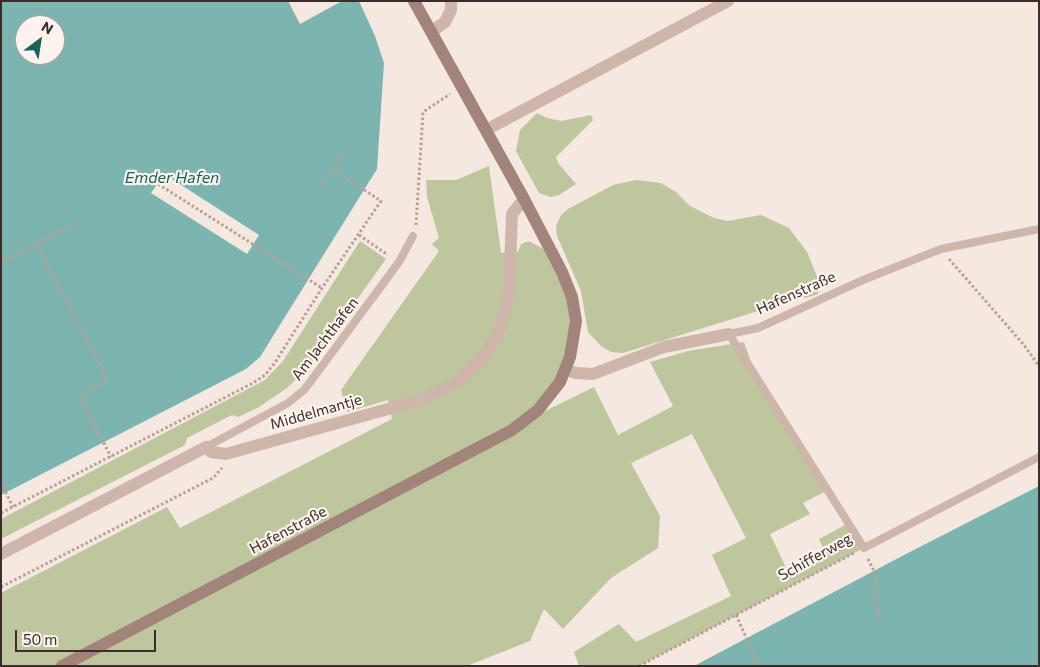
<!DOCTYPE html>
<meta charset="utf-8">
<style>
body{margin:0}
#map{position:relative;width:1040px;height:667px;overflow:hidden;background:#f5e8e0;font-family:Commissioner,sans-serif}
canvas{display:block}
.frame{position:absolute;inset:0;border:2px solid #3c2d2a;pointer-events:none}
.north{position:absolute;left:15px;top:15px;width:50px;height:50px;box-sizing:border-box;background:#fcf3ed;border:1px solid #afa49f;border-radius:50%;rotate:31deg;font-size:14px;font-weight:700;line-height:20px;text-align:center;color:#3c2d2a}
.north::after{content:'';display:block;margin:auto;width:18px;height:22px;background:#1b625c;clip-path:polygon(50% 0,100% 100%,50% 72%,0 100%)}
.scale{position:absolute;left:15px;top:630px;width:141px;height:22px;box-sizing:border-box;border:2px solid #3c2d2a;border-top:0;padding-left:6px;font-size:15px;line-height:18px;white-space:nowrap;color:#3c2d2a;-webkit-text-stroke:4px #fcf3ed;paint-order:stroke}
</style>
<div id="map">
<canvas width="1040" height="667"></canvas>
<div class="frame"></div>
<div class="north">N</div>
<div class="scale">50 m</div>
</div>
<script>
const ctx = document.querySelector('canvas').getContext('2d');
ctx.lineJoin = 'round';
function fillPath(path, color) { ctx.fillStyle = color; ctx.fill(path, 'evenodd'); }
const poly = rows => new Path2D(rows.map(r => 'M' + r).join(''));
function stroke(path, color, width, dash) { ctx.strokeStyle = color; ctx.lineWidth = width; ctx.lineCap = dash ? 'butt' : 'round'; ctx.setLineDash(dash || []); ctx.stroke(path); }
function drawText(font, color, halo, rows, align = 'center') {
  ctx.font = font + ' Commissioner,sans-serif'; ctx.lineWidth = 4.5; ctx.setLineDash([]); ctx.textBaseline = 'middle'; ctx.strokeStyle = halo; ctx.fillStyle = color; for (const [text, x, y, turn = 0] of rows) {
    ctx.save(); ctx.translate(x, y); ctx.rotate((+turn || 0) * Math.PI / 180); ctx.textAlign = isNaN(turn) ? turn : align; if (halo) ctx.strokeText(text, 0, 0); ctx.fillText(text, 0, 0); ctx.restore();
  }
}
fillPath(poly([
 [537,113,547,118,561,121,591,115,593,120,556,157,558,163,576,184,559,195,550,197,539,193,516,151,520,130],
 [489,166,501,253,518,252,521,244,529,241,554,255,572,297,570,357,531,418,594,387,618,435,673,406,650,362,688,351,744,342,755,374,828,490,803,503,810,514,770,534,789,574,827,556,819,539,849,523,864,548,639,666,579,666,574,652,619,624,636,642,731,596,712,555,746,538,692,434,631,463,660,516,658,548,611,578,563,629,544,609,530,641,467,666,1,666,1,593,167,507,180,528,392,419,388,400,347,412,341,390,439,251,432,244,439,238,427,197,426,180,456,180],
 [636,180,661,183,676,192,690,206,714,218,728,221,761,215,789,228,807,252,820,284,818,294,806,298,789,292,777,297,758,311,623,353,611,352,602,347,588,332,581,291,557,236,556,226,561,215,568,209,613,185],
 [360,241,386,259,307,369,287,388,259,407,238,417,232,415,187,438,185,445,1,539,1,519,265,380,283,361]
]), '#bec69e');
fillPath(poly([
 [1,1,288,1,300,24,342,1,359,1,375,36,384,63,377,169,260,357,246,369,1,495],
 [25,25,55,25,55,55,25,55],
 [1039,486,1039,666,694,666,904,555]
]), '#7cb5af');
fillPath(poly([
 [164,174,259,235,247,254,151,193]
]), '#f5e8e0');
stroke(poly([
 [158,184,322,288],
 [322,185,343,154],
 [416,225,423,112,450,94],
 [359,235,388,255],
 [36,244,108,380,79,395,111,457],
 [949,259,1024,345,1039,366],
 [1,262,78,222],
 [1,483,13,507],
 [1,513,253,383,265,375,274,364,322,288,381,201,333,169],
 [868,559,874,571,879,621],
 [1,587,213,478,222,468],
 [736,615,759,666],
 [639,666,854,553]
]), '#bb9f94', 3, [2.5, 2.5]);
stroke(poly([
 [1039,229,941,249,863,280,758,328,729,334,864,548,1039,457],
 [206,447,288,403,305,389,399,262,413,236]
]), '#cfb6aa', 8);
stroke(poly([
 [431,32,445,22,451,10,451,1],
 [486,130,728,1],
 [566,370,576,373,593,374,664,347,729,334],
 [1,554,206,447,211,452,226,454,424,399,458,382,486,354,501,327,509,294,512,214,524,199]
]), '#cfb6aa', 12);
stroke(poly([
 [62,666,512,430,538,410,560,382,570,357,576,321,572,297,562,272,524,199,414,1]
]), '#a3847b', 12);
drawText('15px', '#3c2d2a', '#fcf3ed', [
 ["Hafenstraße",796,293,-24],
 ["Am Jachthafen",325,339,-53],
 ["Middelmantje",316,412,-16],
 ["Hafenstraße",288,530,-28],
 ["Schifferweg",815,557,-29]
]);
drawText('italic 16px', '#1b625c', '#fcf3ed', [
 ["Emder Hafen",172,178]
]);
</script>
